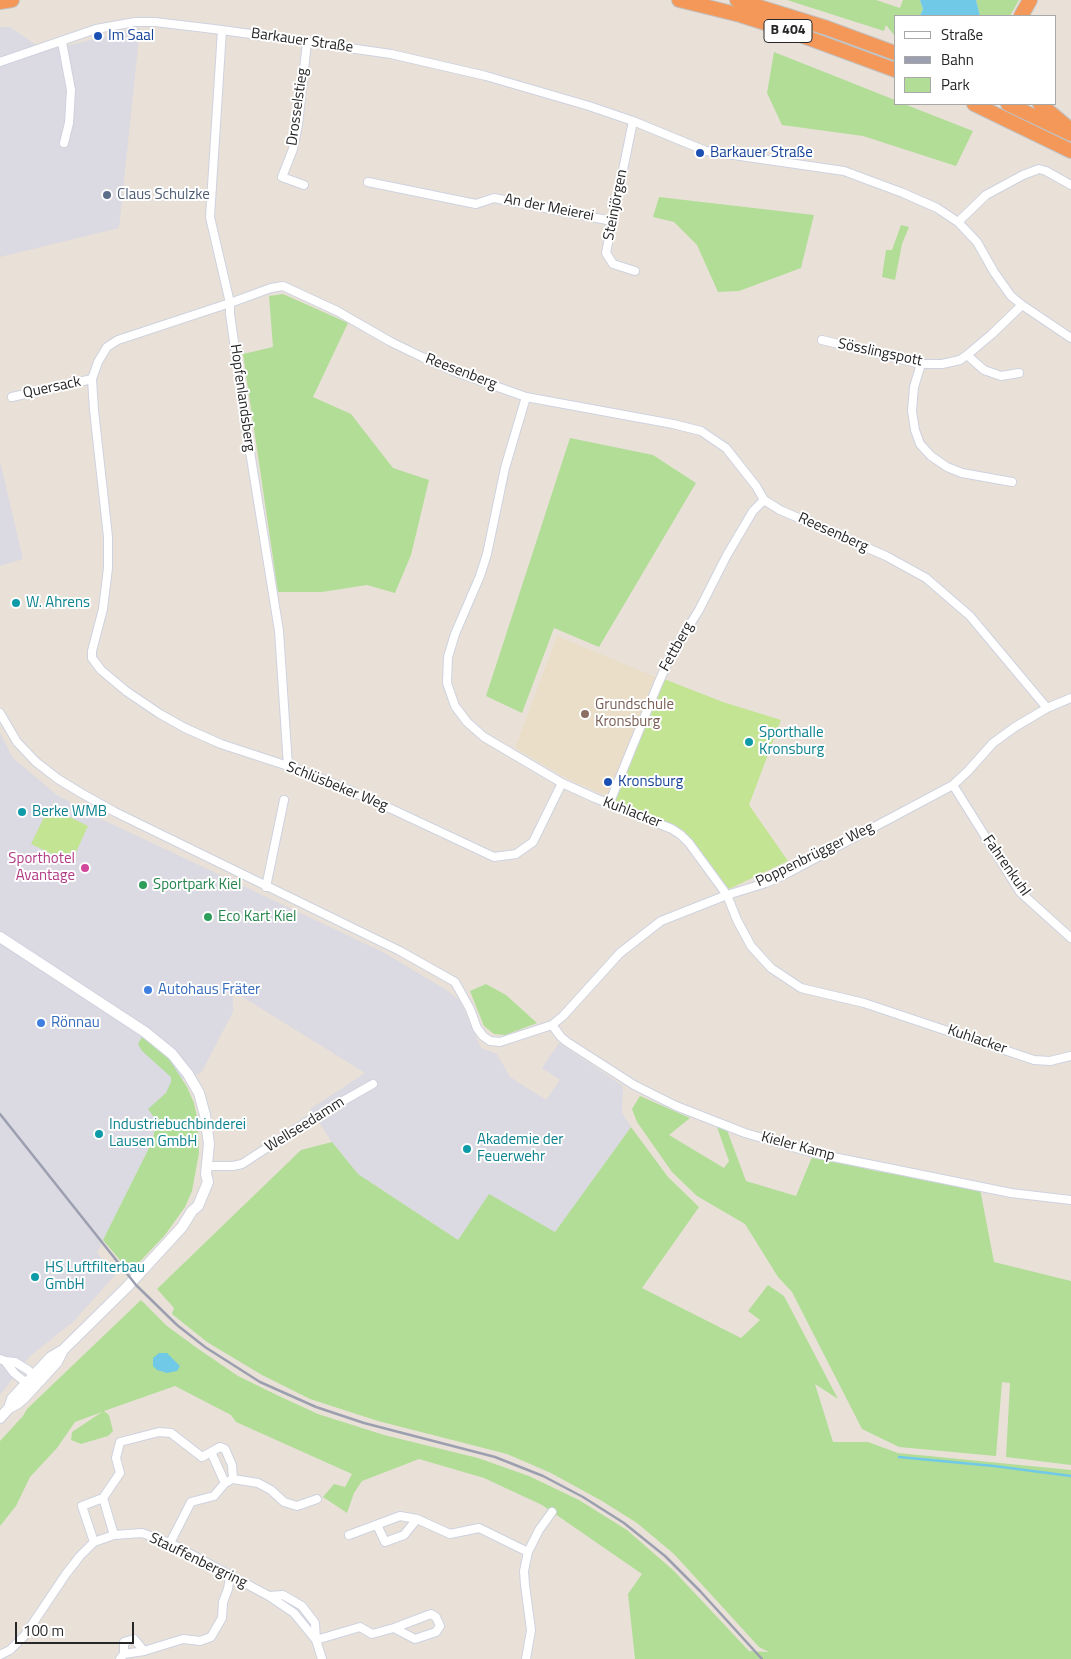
<!DOCTYPE html>
<meta charset="utf-8">
<style>
body{margin:0}
#map{position:relative;width:1071px;height:1659px;overflow:hidden;background:#e9e1d8;font-family:"Titillium Web",sans-serif}
canvas{display:block}
.legend{position:absolute;left:894px;top:15px;width:162px;height:90px;box-sizing:border-box;background:#fff;border:1px solid #a8a8a8;margin:0;padding:6px 9px;list-style:none;font-size:15px;color:#262626}
.legend li{display:flex;align-items:center;gap:10px;height:25px}
.legend b{width:25px;border:1px solid #a8a8a8}
.scale{position:absolute;left:15px;top:1622px;width:119px;height:22px;box-sizing:border-box;border:2px solid #262626;border-top:0;padding-left:6px;font-size:15px;line-height:18px;white-space:nowrap;color:#262626;-webkit-text-stroke:4px #fff;paint-order:stroke}
</style>
<div id="map">
<canvas width="1071" height="1659"></canvas>
<ul class="legend">
<li><b style="height:6px;background:#fff"></b>Straße</li>
<li><b style="height:6px;background:#9c9fb0"></b>Bahn</li>
<li><b style="height:14px;background:#b1dd97"></b>Park</li>
</ul>
<div class="scale">100 m</div>
</div>
<script>
const ctx = document.querySelector('canvas').getContext('2d');
ctx.lineJoin = 'round';
function fillPath(path, color) { ctx.fillStyle = color; ctx.fill(path, 'evenodd'); }
const poly = rows => new Path2D(rows.map(r => 'M' + r).join(''));
function stroke(path, color, width, dash) { ctx.strokeStyle = color; ctx.lineWidth = width; ctx.lineCap = dash ? 'butt' : 'round'; ctx.setLineDash(dash || []); ctx.stroke(path); }
function drawText(font, color, halo, rows, align = 'center') {
  ctx.font = font + ' "Titillium Web",sans-serif'; ctx.lineWidth = 4; ctx.setLineDash([]); ctx.textBaseline = 'middle'; ctx.strokeStyle = halo; ctx.fillStyle = color; for (const [text, x, y, turn = 0] of rows) {
    ctx.save(); ctx.translate(x, y); ctx.rotate((+turn || 0) * Math.PI / 180); ctx.textAlign = isNaN(turn) ? turn : align; if (halo) ctx.strokeText(text, 0, 0); ctx.fillText(text, 0, 0); ctx.restore();
  }
}
fillPath(poly([
 [0,27,10,27,45,51,140,28,119,228,0,257],
 [0,461,23,559,0,566],
 [0,733,13,758,57,795,95,816,383,952,448,991,460,1001,481,1048,497,1054,510,1077,546,1100,560,1080,542,1068,559,1043,623,1086,622,1113,631,1127,555,1232,489,1195,458,1240,358,1174,332,1142,310,1109,365,1073,233,991,233,1012,201,1073,183,1079,156,1120,153,1140,97,1253,115,1275,73,1322,29,1357,0,1395]
]), '#dbd9e1');
fillPath(poly([
 [557,636,658,678,609,797,568,779,515,748]
]), '#eadec8');
fillPath(poly([
 [787,0,876,0,900,8,903,0,920,0,923,9,920,16,895,16,895,36,886,25,884,31],
 [976,0,1019,0,1010,16,980,16],
 [774,52,895,100,895,104,904,104,973,131,956,166,863,136,782,125,767,93],
 [659,197,814,215,801,268,739,291,718,292,697,245,674,222,653,217],
 [901,225,909,227,902,244,895,280,882,277,886,250,892,250],
 [283,294,348,323,313,397,351,414,393,468,429,480,411,555,395,593,367,585,322,592,278,592,243,354,273,347,269,296],
 [570,438,653,455,696,483,599,647,554,628,522,713,486,696],
 [486,984,506,995,537,1023,505,1035,494,1034,484,1026,470,991],
 [142,1037,150,1041,169,1059,187,1087,194,1103,197,1117,199,1153,192,1191,185,1207,165,1235,130,1272,103,1240,153,1140,156,1120,148,1109,166,1093,171,1082,171,1077,142,1051,138,1044],
 [640,1096,690,1118,669,1135,724,1168,729,1161,717,1127,727,1130,746,1181,796,1196,812,1157,876,1171,980,1189,994,1262,1071,1281,1071,1465,1006,1457,1010,1383,1002,1382,996,1456,899,1447,862,1429,792,1292,778,1277,745,1224,697,1196,672,1172,637,1122,632,1109],
 [631,1127,668,1177,699,1207,642,1288,741,1338,760,1320,748,1311,768,1285,784,1296,838,1399,815,1384,833,1442,868,1442,898,1453,1071,1470,1071,1659,635,1659,628,1594,642,1574,542,1505,484,1478,419,1459,362,1481,354,1493,347,1513,323,1497,334,1484,345,1487,352,1474,236,1422,231,1415,175,1386,104,1411,109,1415,113,1431,108,1436,81,1444,71,1440,72,1432,102,1412,75,1422,57,1448,30,1477,16,1506,0,1526,0,1441,23,1416,27,1409,141,1300,167,1326,197,1348,238,1376,281,1397,318,1414,384,1435,478,1458,529,1476,579,1500,627,1530,673,1570,749,1651,769,1652,759,1647,674,1554,637,1523,602,1501,551,1473,507,1454,378,1421,310,1399,262,1375,207,1342,172,1314,174,1308,157,1289,301,1150,332,1142,358,1174,458,1240,489,1194,555,1232]
]), '#b1dd97');
fillPath(poly([
 [664,679,723,702,781,720,749,805,788,861,729,889,691,840,674,827,615,802],
 [49,807,88,826,71,863,31,844]
]), '#c3e493');
fillPath(poly([
 [920,0,976,0,980,16,920,16,923,9],
 [159,1353,167,1353,180,1366,177,1371,167,1373,157,1370,153,1366,153,1358]
]), '#70c9e6');
stroke(poly([
 [899,1457,994,1466,1071,1476]
]), '#70c9e6', 2.5);
const street = poly([
 [222,30,210,217,230,303,230,314,247,433,279,631,288,766],
 [62,42,71,90,69,123,64,143],
 [0,62,96,29,135,22,155,22,222,30,391,54,486,76,589,106,633,121,706,151,844,171,903,193,937,208,958,222,977,242,994,272,1011,296,1022,305,1071,338],
 [633,121,606,253,613,264,635,271],
 [368,182,476,204,494,198,612,221],
 [304,185,282,177,293,149,298,125,307,42],
 [958,222,986,195,1023,175,1039,169,1046,171,1071,185],
 [822,340,921,364,942,364,960,360,967,355,992,334,1022,305],
 [967,355,984,370,1001,376,1019,373],
 [921,364,914,387,912,411,915,430,920,444,931,456,947,467,962,473,1012,482],
 [12,397,92,379],
 [526,397,505,468,487,554,480,576,455,634,448,657,447,683,455,706,467,722,484,737,562,783,595,798,672,829,681,835,689,843,727,895,737,920,751,946,771,968,801,988,864,1003,1034,1060,1050,1061,1071,1056],
 [0,713,17,742,36,762,58,779,81,793,115,812,400,951,455,982,470,1009,477,1028,483,1036,490,1041,500,1042,552,1025,563,1016,620,953,661,921,727,895,766,883,784,875,953,785,968,771,993,743,1015,727,1047,708,1071,698],
 [562,783,533,842,516,854,494,857,383,805,330,782,288,766,221,744,185,728,160,714,126,691,101,670,92,658,92,651,103,609,108,568,108,537,94,410,92,379,98,362,107,347,118,340,230,303,271,288,283,286,337,311,391,342,422,357,453,371,526,397,673,424,701,431,726,448,756,486,764,500,780,510,886,556,926,578,970,616,1047,708],
 [953,785,1020,892,1071,938],
 [609,804,658,684,671,655,699,610,727,555,753,511,764,500],
 [266,887,284,800],
 [552,1025,561,1037,567,1042,634,1085,676,1106,745,1133,813,1153,883,1167,1011,1193,1071,1200],
 [208,1166,233,1166,242,1164,313,1118,373,1084],
 [0,1359,5,1361,15,1362,28,1370,37,1378],
 [5,1361,14,1373,30,1386],
 [211,1452,220,1447,225,1449,232,1465,233,1479,258,1483,271,1490,284,1502,297,1506,317,1499],
 [377,1525,385,1542,404,1535,417,1519],
 [114,1535,103,1498,120,1473,116,1458,120,1442,159,1432,171,1433,202,1457,211,1452,225,1483],
 [349,1535,400,1516,417,1519,450,1534,479,1528,528,1552],
 [94,1542,82,1506,103,1498],
 [170,1543,191,1502,214,1496,225,1483,229,1481],
 [269,1596,283,1595,302,1606,315,1623,316,1640,322,1659],
 [316,1640,360,1627,372,1634,394,1628,415,1639,436,1632,440,1626,436,1617,431,1614,394,1628],
 [124,1654,144,1651,183,1639,200,1641,211,1637,222,1618,223,1602,228,1589,230,1576],
 [0,1655,10,1650,25,1635,66,1574,80,1556,94,1542,114,1535,142,1533,170,1543,269,1596,294,1613,316,1640],
 [120,1659,124,1654,124,1642,134,1639,144,1651],
 [526,1659,531,1630,525,1585,524,1571,528,1552,539,1530,552,1512]
]);
const secondary = poly([
 [0,937,145,1032,172,1054,188,1074,199,1093,205,1115,209,1144,206,1174,208,1182,198,1206,192,1211,182,1227,127,1287,63,1350,51,1357,34,1375,12,1399,9,1408,0,1418],
 [9,1408,17,1404,23,1399,57,1362,62,1352]
]);
const highway = poly([
 [679,0,740,15,781,28,895,70],
 [737,0,827,28,895,53],
 [0,2,12,0],
 [1021,16,1030,0],
 [974,104,1071,151],
 [1008,104,1071,134],
 [1040,104,1065,125]
]);
stroke(street, '#ced2df', 10);
stroke(secondary, '#ced2df', 12);
stroke(highway, '#c2c2c2', 16);
stroke(street, '#fff', 8);
stroke(secondary, '#fff', 10);
stroke(highway, '#f39859', 14);
stroke(poly([
 [0,1114,136,1285,177,1325,205,1347,260,1382,316,1407,364,1423,495,1457,543,1476,583,1497,624,1523,665,1556,700,1591,762,1659]
]), '#9c9fb0', 2.5);
for (const [x, y, r, color] of [
 [98,36,5,"#1a4fb4"],
 [700,153,5,"#1a4fb4"],
 [107,195,5,"#5c6f8a"],
 [16,603,5,"#0f9aa8"],
 [585,714,5,"#8d6e63"],
 [749,742,5,"#0f9aa8"],
 [608,782,5,"#1a4fb4"],
 [22,812,5,"#0f9aa8"],
 [85,868,5,"#d1479c"],
 [143,885,5,"#2e9e5b"],
 [208,917,5,"#2e9e5b"],
 [148,990,5,"#3f7fe0"],
 [41,1023,5,"#3f7fe0"],
 [99,1134,5,"#0f9aa8"],
 [467,1149,5,"#0f9aa8"],
 [35,1277,5,"#0f9aa8"]
]) { const dot = new Path2D(); dot.arc(x, y, r, 0, 2 * Math.PI); ctx.fillStyle = color; ctx.fill(dot); stroke(dot, '#fff', 2); }
for (const [x, y, w] of [
 [788,31,48]
]) { const box = new Path2D(); box.roundRect(x - w / 2, y - 11.5, w, 23, 4); ctx.fillStyle = '#fff'; ctx.fill(box); stroke(box, '#262626', 1); }
drawText('bold 14px', '#262626', null, [
 ["B 404",788,31]
]);
drawText('15px', '#164399', '#fff', [
 ["Im Saal",108,36],
 ["Barkauer Straße",710,153],
 ["Kronsburg",618,782]
], 'left');
drawText('15px', '#262626', '#fff', [
 ["Barkauer Straße",302,41,8],
 ["Drosselstieg",298,107,-82],
 ["Steinjörgen",616,205,-79],
 ["An der Meierei",549,208,11],
 ["Sösslingspott",880,353,12],
 ["Reesenberg",461,372,21],
 ["Quersack",52,388,-12],
 ["Hopfenlandsberg",242,398,82],
 ["Reesenberg",833,533,24],
 ["Fettberg",677,647,-61],
 ["Schlüsbeker Weg",337,787,22],
 ["Kuhlacker",632,813,21],
 ["Poppenbrügger Weg",815,855,-26],
 ["Fahrenkuhl",1006,866,55],
 ["Kuhlacker",977,1040,19],
 ["Wellseedamm",305,1125,-32],
 ["Kieler Kamp",798,1147,15],
 ["Stauffenbergring",198,1561,26]
]);
drawText('15px', '#4e5e75', '#fff', [
 ["Claus Schulzke",117,195]
], 'left');
drawText('15px', '#0d838f', '#fff', [
 ["W. Ahrens",26,603],
 ["Sporthalle",759,733],
 ["Kronsburg",759,750],
 ["Berke WMB",32,812],
 ["Industriebuchbinderei",109,1125],
 ["Lausen GmbH",109,1142],
 ["Akademie der",477,1140],
 ["Feuerwehr",477,1157],
 ["HS Luftfilterbau",45,1268],
 ["GmbH",45,1285]
], 'left');
drawText('15px', '#785e54', '#fff', [
 ["Grundschule",595,705],
 ["Kronsburg",595,722]
], 'left');
drawText('15px', '#b23c85', '#fff', [
 ["Sporthotel",75,859],
 ["Avantage",75,876]
], 'right');
drawText('15px', '#27864d', '#fff', [
 ["Sportpark Kiel",153,885],
 ["Eco Kart Kiel",218,917]
], 'left');
drawText('15px', '#366cbe', '#fff', [
 ["Autohaus Fräter",158,990],
 ["Rönnau",51,1023]
], 'left');
</script>
